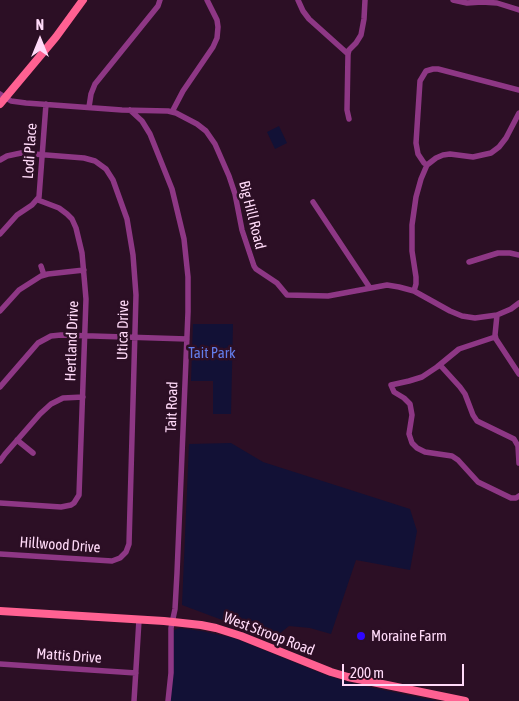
<!DOCTYPE html>
<style>
body{margin:0}
#map{position:relative;width:519px;height:701px;overflow:hidden;background:#2c0f25;font-family:"Asap Condensed",sans-serif}
canvas{display:block}
.north{position:absolute;left:15px;top:15px;width:50px;height:50px;-webkit-text-stroke:4px #2c0f25;paint-order:stroke;rotate:0deg;font-size:14px;font-weight:700;line-height:20px;text-align:center;color:#ffdaf8}
.north::after{content:'';display:block;margin:auto;width:18px;height:22px;background:#ffdaf8;clip-path:polygon(50% 0,100% 100%,50% 72%,0 100%)}
.scale{position:absolute;left:342px;top:664px;width:122px;height:22px;box-sizing:border-box;border:2px solid #ffdaf8;border-top:0;padding-left:6px;font-size:15px;line-height:18px;white-space:nowrap;color:#ffdaf8;-webkit-text-stroke:4px #2c0f25;paint-order:stroke}
</style>
<div id="map">
<canvas width="519" height="701"></canvas>
<div class="north">N</div>
<div class="scale">200 m</div>
</div>
<script>
const ctx = document.querySelector('canvas').getContext('2d');
ctx.lineJoin = 'round';
function fillPath(path, color) { ctx.fillStyle = color; ctx.fill(path, 'evenodd'); }
const poly = rows => new Path2D(rows.map(r => 'M' + r).join(''));
function stroke(path, color, width, dash) { ctx.strokeStyle = color; ctx.lineWidth = width; ctx.lineCap = dash ? 'butt' : 'round'; ctx.setLineDash(dash || []); ctx.stroke(path); }
function drawText(font, color, halo, rows, align = 'center') {
  ctx.font = font + ' "Asap Condensed",sans-serif'; ctx.lineWidth = 5; ctx.setLineDash([]); ctx.textBaseline = 'middle'; ctx.strokeStyle = halo; ctx.fillStyle = color; for (const [text, x, y, turn = 0] of rows) {
    ctx.save(); ctx.translate(x, y); ctx.rotate((+turn || 0) * Math.PI / 180); ctx.textAlign = isNaN(turn) ? turn : align; if (halo) ctx.strokeText(text, 0, 0); ctx.fillText(text, 0, 0); ctx.restore();
  }
}
fillPath(poly([
 [279,126,287,143,275,149,267,132],
 [193,324,233,324,231,414,213,414,213,381,191,381],
 [231,443,263,462,410,509,417,531,410,570,356,560,331,634,310,628,289,626,273,639,182,605,189,444],
 [179,628,202,631,234,638,323,674,347,682,364,686,437,701,170,701,173,633,174,630]
]), '#121136');
stroke(poly([
 [298,0,303,11,309,19,348,54],
 [453,0,467,3,482,2,497,3,519,10],
 [0,94,11,101,26,103,122,110,168,111,176,113,197,124,206,131,215,144,229,176,235,194,242,230,254,266,256,269,277,283,287,295,328,296,387,285,399,287,414,291,450,311,462,316,475,318,497,315,511,309,519,303],
 [89,107,91,94,95,84,158,6,160,0],
 [130,110,142,121,150,134,172,189,184,239,188,277,188,312,177,573,175,609,171,628,171,673,168,701],
 [172,112,183,91,213,47,217,38,218,27,217,20,207,0],
 [349,119,347,110,348,54,349,50,356,43,361,35,364,19,365,0],
 [0,160,7,156,21,153,84,158,95,161,106,169,113,180,127,219,133,255,136,295,129,544,126,552,120,558,112,561,0,554],
 [427,165,424,163,418,154,416,143,420,81,426,71,433,69,438,69,519,90],
 [313,202,370,288],
 [0,234,17,215,32,205,39,197,46,104],
 [469,262,498,253,510,253,519,255],
 [41,266,44,275],
 [414,291,416,284,416,277,412,251,412,225,416,197,421,179,427,165,436,158,443,155,450,154,473,157,491,153,499,147,506,138,519,113],
 [0,311,19,290,41,276,48,274,84,270],
 [497,315,495,335,496,339,519,374],
 [495,337,459,349,437,367,422,377,409,381,391,385,394,392,404,398,410,404,412,415,409,434,412,443,417,448,425,452,452,456,458,460,478,482,511,498,516,498,519,496],
 [440,365,460,387,465,394,473,415,477,421,514,439,518,446,519,463],
 [0,387,38,343,51,336,61,335,187,339],
 [17,440,33,453],
 [0,461,5,454,40,414,51,404,63,398,83,397],
 [0,503,61,507,71,505,74,503,79,495,86,299,82,253,76,228,72,219,67,214,59,208,38,200],
 [0,664,136,673],
 [134,701,139,620]
]), '#8e3785', 5.5);
stroke(poly([
 [0,104,56,37,83,0],
 [0,611,164,621,201,625,216,628,241,636,331,672,348,677,465,701]
]), '#ff6192', 8);
for (const [x, y, r, color] of [
 [361,636,5,"#2f06ff"]
]) { const dot = new Path2D(); dot.arc(x, y, r, 0, 2 * Math.PI); ctx.fillStyle = color; ctx.fill(dot); stroke(dot, '#2c0f25', 2); }
drawText('15px', '#ffdaf8', '#2c0f25', [
 ["Lodi Place",30,151,-86],
 ["Big Hill Road",252,215,76],
 ["Utica Drive",123,330,-89],
 ["Hertland Drive",72,341,-88],
 ["Tait Road",172,407,-88],
 ["Hillwood Drive",60,545,4],
 ["West Stroop Road",269,634,21],
 ["Mattis Drive",69,656,4]
]);
drawText('15px', '#637dea', '#2c0f25', [
 ["Tait Park",212,353]
]);
drawText('15px', '#ffdaf8', '#2c0f25', [
 ["Moraine Farm",371,636]
], 'left');
</script>
